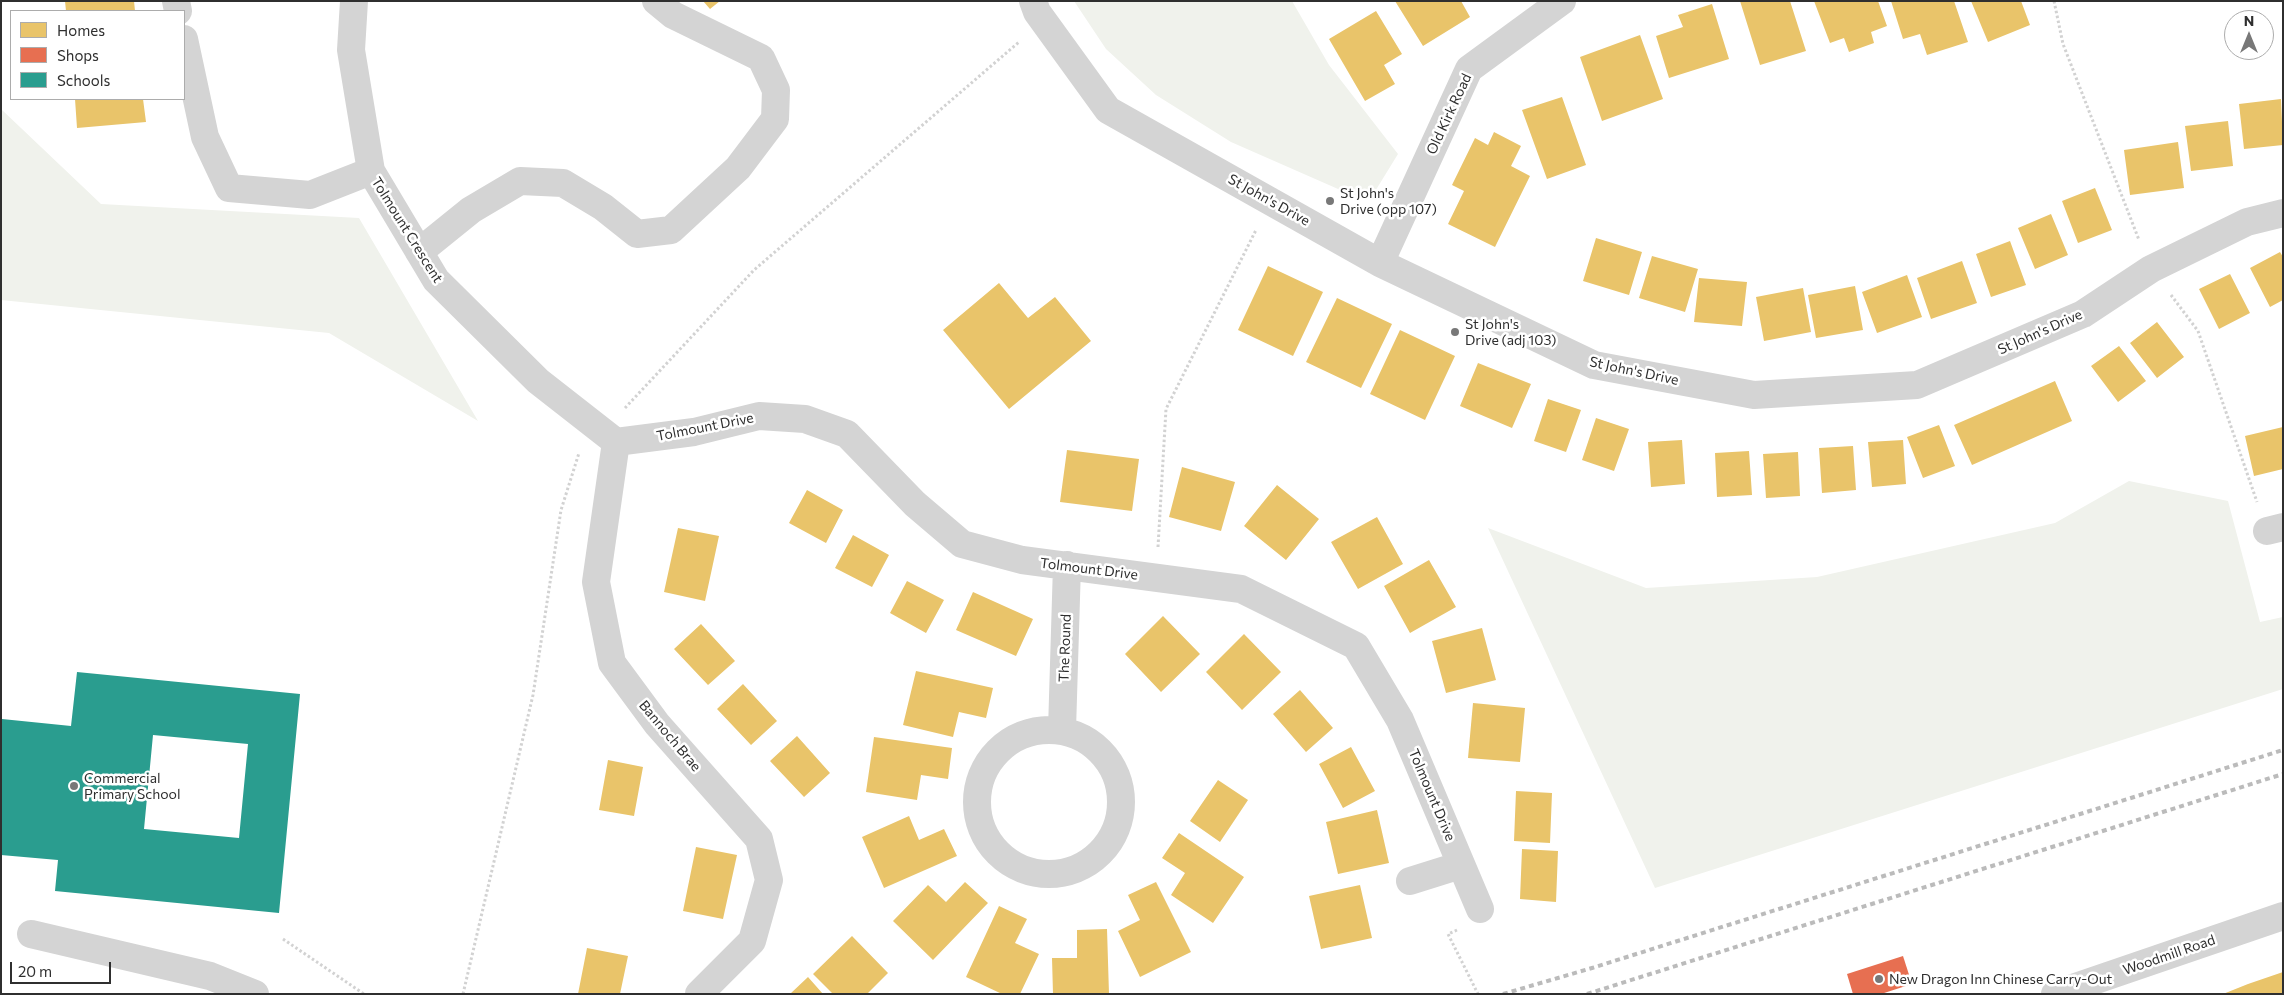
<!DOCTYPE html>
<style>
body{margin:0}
#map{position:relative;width:2284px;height:995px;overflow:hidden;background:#fff;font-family:Commissioner,sans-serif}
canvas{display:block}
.frame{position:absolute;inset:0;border:2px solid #2f2f2f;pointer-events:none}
.legend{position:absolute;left:10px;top:10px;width:175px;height:90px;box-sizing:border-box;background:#fff;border:1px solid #acacac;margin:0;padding:6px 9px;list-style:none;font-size:15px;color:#2f2f2f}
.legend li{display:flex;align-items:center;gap:10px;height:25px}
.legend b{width:25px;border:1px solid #acacac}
.north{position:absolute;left:2224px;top:10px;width:50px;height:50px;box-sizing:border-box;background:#fff;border:1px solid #acacac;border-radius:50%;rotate:0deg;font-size:14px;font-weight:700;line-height:20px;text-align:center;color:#2f2f2f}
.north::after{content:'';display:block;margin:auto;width:18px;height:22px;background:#787878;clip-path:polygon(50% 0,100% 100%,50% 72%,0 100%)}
.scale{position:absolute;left:10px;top:962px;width:101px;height:22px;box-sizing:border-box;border:2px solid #2f2f2f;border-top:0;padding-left:6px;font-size:15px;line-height:18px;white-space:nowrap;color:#2f2f2f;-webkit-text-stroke:4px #fff;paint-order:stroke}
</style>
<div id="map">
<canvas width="2284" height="995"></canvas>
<div class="frame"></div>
<ul class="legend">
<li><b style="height:14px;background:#e9c46a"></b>Homes</li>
<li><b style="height:14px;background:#e76f51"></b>Shops</li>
<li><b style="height:14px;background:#2a9d8f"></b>Schools</li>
</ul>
<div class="north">N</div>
<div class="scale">20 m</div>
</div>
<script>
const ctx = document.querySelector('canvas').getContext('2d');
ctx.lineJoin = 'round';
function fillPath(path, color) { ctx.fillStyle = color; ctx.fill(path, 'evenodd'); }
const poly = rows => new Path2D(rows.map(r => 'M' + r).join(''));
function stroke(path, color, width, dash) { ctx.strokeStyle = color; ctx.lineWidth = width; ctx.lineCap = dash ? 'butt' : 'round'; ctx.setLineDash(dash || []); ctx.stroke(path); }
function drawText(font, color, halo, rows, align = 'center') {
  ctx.font = font + ' Commissioner,sans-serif'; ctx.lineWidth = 5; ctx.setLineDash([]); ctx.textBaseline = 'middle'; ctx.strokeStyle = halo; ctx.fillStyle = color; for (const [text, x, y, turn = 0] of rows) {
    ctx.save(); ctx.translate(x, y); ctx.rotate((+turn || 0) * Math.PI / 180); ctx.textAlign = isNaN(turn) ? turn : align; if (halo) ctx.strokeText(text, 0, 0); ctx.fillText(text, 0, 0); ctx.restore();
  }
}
fillPath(poly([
 [1074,1,1292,1,1329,65,1398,154,1374,193,1354,196,1231,142,1156,95,1106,49],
 [1,109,101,204,359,218,478,421,329,333,1,300],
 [2129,481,2228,501,2260,622,2283,617,2283,689,1655,888,1488,528,1646,588,1817,577,2055,523]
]), '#f0f2ec');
fillPath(poly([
 [65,1,134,1,135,11,66,11],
 [703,1,720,1,710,9],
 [1395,1,1461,1,1470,17,1423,46],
 [1740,1,1790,1,1806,51,1760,65],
 [1814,1,1878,1,1887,26,1871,32,1874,43,1849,52,1844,38,1830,43],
 [1891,1,1954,1,1968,42,1927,55,1920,34,1903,39],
 [1971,1,2021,1,2030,25,1988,42],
 [1712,4,1729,59,1669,78,1656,36,1683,27,1678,15],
 [1376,11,1402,54,1384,65,1395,84,1365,101,1329,39],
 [1640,35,1663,99,1602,121,1580,57],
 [1562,97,1586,165,1547,179,1522,110],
 [75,99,143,99,146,122,77,128],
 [2281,99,2283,145,2244,149,2239,104],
 [2228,121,2233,166,2191,171,2185,126],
 [1494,132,1521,146,1511,166,1530,176,1495,247,1448,224,1464,191,1452,185,1475,138,1488,145],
 [2178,142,2184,188,2130,195,2124,150],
 [2095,188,2112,230,2078,243,2062,201],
 [2051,214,2068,255,2035,269,2018,228],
 [1596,238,1642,252,1629,295,1583,281],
 [2010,241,2026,285,1991,297,1976,254],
 [2280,252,2283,257,2283,300,2270,307,2250,268],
 [1652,256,1698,269,1685,312,1639,298],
 [1962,261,1977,303,1931,319,1917,278],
 [1268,266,1323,292,1293,356,1238,330],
 [2230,274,2250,313,2219,329,2199,289],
 [1907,275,1922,317,1877,333,1862,292],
 [1699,278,1747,282,1742,326,1694,322],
 [999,283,1028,318,1055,297,1091,341,1009,409,943,330],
 [1855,286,1863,330,1816,338,1808,295],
 [1803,288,1811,332,1764,341,1756,297],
 [1337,298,1392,324,1361,388,1306,362],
 [2157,322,2184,357,2157,378,2130,343],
 [1400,330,1455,356,1425,420,1370,394],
 [2119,346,2146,381,2118,402,2091,366],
 [1478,363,1531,384,1512,428,1460,406],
 [2055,381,2072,421,1972,465,1954,425],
 [1548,399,1581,410,1566,452,1534,441],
 [1596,418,1629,429,1614,471,1582,460],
 [1939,425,1955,466,1923,478,1907,437],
 [2283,427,2283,469,2254,476,2245,436],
 [1682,440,1685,484,1651,487,1648,442],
 [1903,440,1906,484,1872,487,1868,442],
 [1853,446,1856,490,1822,493,1819,448],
 [1067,450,1139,459,1132,511,1060,502],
 [1749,451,1752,495,1717,497,1715,453],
 [1798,452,1800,496,1766,498,1763,454],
 [1182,467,1235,482,1221,531,1169,517],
 [1277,485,1319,519,1286,560,1244,526],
 [807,490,843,510,826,543,789,523],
 [1377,517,1403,564,1358,589,1331,542],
 [678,528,719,536,705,601,664,592],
 [853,535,889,555,872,587,835,568],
 [1429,560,1456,607,1410,633,1384,586],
 [907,581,944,600,926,633,890,613],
 [973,592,1033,619,1016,656,956,630],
 [1163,616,1200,654,1161,692,1125,654],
 [701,624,735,661,708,685,674,649],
 [1482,628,1496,680,1446,693,1432,641],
 [1244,634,1281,672,1242,710,1206,672],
 [916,671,993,688,986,718,959,712,953,737,903,725],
 [743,684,777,721,751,745,717,709],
 [1300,690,1333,728,1306,752,1273,714],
 [1473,703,1525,708,1520,762,1468,758],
 [797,736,830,773,804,797,770,761],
 [874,737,952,748,948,779,921,775,917,800,866,792],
 [1351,747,1375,791,1343,808,1319,764],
 [608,760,643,767,634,816,599,810],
 [1218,780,1248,800,1220,842,1190,821],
 [1516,791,1552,793,1550,843,1514,841],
 [1377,810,1389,863,1338,874,1326,822],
 [909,816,919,840,944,829,957,856,884,888,862,837],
 [1179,833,1244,877,1213,923,1171,895,1185,873,1162,858],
 [696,847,737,855,723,919,683,911],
 [1522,849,1558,851,1556,902,1520,899],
 [965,882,988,903,933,960,893,921,928,885,946,902],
 [1156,882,1191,952,1140,977,1118,931,1140,920,1128,895],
 [1360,885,1372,938,1321,949,1309,896],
 [999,906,1027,919,1015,943,1039,954,1020,994,1002,994,966,977],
 [1107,929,1109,994,1053,994,1052,958,1077,958,1077,930],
 [852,936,888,973,867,994,833,994,813,974],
 [587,948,628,956,620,994,578,994],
 [2283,972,2283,994,2223,994,2248,984],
 [808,977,823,994,790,994]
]), '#e9c46a');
fillPath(poly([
 [1903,956,1912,984,1881,994,1853,994,1847,974]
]), '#e76f51');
fillPath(poly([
 [77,672,300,694,279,913,55,891,58,860,1,855,2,719,71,726],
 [153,735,248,744,239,838,144,829]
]), '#2a9d8f');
stroke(poly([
 [2054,1,2063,44,2139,240],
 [2171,295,2198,331,2257,502],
 [625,408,754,270,1019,42],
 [1158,547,1166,409,1256,230],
 [1457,930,1448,934,1478,994],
 [283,939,364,994],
 [463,994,533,695,561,510,579,453]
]), '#d2d2d2', 3, [2.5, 2.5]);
stroke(poly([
 [176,1,178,11],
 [354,1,351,50,371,171,436,280,538,381,616,442],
 [1033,1,1037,12,1108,110,1380,263,1594,365,1754,395,1917,385,2083,314,2151,269,2247,222,2283,213],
 [184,39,205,137,229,188,310,195,371,171],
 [419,252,471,210,520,181,563,183,603,207,637,234,671,230,738,168,775,119,776,90,761,58,673,15,656,1],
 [1380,263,1469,69,1562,1],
 [616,442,694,432,759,416,805,419,847,434,915,504,962,544,1022,560,1241,589,1356,646,1400,720,1480,909],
 [616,442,596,582,612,663,657,724,759,839,769,880,752,941,699,994],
 [2267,531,2283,527],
 '977 802a72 72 0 1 1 144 0a72 72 0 1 1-144 0Z',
 [1062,730,1067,565],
 [1410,881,1461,865],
 [31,934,210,976,255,994],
 [2055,994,2283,916]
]), '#d4d4d4', 28);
stroke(poly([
 [1503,994,1592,968,2283,750],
 [1587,994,2283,774]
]), '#bbb', 4, [5, 4]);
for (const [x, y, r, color] of [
 [1330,201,5,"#787878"],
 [1455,332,5,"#787878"],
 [74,786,5,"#787878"],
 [1879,979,5,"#787878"]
]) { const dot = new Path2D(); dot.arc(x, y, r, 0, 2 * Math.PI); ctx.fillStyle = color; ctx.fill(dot); stroke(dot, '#fff', 2); }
drawText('14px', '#2f2f2f', '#fff', [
 ["Old Kirk Road",1449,114,-65],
 ["St John's Drive",1269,200,29],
 ["Tolmount Crescent",407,230,58],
 ["St John's Drive",2040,332,-24],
 ["St John's Drive",1634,371,12],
 ["Tolmount Drive",705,427,-11],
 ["Tolmount Drive",1089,569,7],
 ["The Round",1065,648,-88],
 ["Bannoch Brae",670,736,50],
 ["Tolmount Drive",1432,795,67],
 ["Woodmill Road",2169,955,-19]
]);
drawText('14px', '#2f2f2f', '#fff', [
 ["St John's",1340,193],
 ["Drive (opp 107)",1340,209],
 ["St John's",1465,324],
 ["Drive (adj 103)",1465,340],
 ["Commercial",84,778],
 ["Primary School",84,794],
 ["New Dragon Inn Chinese Carry-Out",1889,979]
], 'left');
</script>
